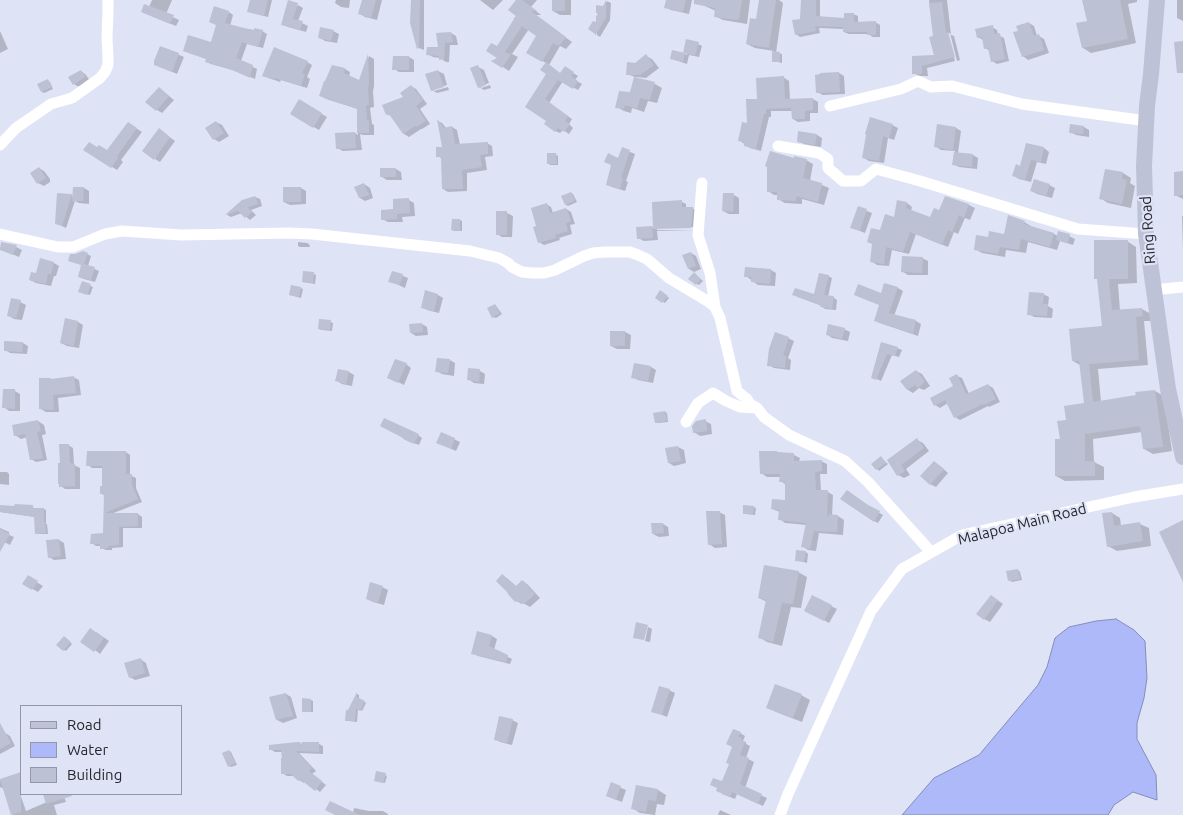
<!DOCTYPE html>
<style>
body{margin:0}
#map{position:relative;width:1183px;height:815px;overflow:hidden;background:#dee3f6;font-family:Ubuntu,sans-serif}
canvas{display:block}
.legend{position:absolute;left:20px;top:705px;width:162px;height:90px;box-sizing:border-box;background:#dee3f6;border:1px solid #9498a6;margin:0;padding:6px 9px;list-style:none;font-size:15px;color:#26272e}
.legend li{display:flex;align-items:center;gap:10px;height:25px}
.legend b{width:25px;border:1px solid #9498a6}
</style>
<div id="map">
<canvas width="1183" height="815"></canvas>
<ul class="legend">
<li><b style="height:6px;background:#bec2d6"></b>Road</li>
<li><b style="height:14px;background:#adb9f9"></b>Water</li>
<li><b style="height:14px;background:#bcc1d3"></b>Building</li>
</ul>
</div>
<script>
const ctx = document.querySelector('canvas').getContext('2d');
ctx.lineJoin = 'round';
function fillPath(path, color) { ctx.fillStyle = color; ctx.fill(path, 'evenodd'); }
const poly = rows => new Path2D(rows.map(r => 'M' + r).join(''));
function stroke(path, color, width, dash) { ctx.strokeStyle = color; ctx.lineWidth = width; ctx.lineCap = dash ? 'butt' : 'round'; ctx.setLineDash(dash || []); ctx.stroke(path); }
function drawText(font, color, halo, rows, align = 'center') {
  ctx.font = font + ' Ubuntu,sans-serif'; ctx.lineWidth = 4.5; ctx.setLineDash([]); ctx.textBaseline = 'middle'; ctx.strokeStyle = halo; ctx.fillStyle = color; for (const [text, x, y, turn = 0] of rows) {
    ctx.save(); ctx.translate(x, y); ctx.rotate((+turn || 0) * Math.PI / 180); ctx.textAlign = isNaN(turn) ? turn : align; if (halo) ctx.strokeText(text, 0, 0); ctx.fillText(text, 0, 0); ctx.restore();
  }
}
const water = poly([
 [1116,619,1134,630,1145,641,1147,678,1144,698,1137,723,1137,739,1156,775,1157,800,1133,792,1114,805,1108,815,902,815,934,778,979,755,1038,685,1047,667,1055,638,1069,627,1096,621,1116,619]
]);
fillPath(water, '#adb9f9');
stroke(water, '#848dbc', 1);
fillPath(poly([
 [152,0,172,0,166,14,179,20,176,26,142,12,149,7],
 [251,0,272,0,268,17,253,13,249,11],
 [336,0,350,0,349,8,341,7,335,3],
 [363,0,382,0,377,20,365,17,359,13],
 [412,0,424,0,424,50,419,48],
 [480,0,503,0,493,10],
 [517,0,537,0,531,7,541,15,534,15,572,42,566,49,560,46,549,65,561,74,565,68,578,76,575,80,582,84,578,90,563,81,549,103,572,119,569,124,573,128,569,134,563,130,560,133,555,131,548,121,527,107,548,73,546,63,528,52,538,36,529,29,512,54,518,57,509,71,494,61,500,58,497,48,517,15],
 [553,0,571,0,571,15,560,15,553,11],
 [667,0,692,0,689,14,671,10,665,7],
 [706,0,750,0,747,24,723,20,715,16,716,11,705,6],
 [761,0,779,0,783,3,776,53,782,54,782,63,773,61,774,51,755,48,747,44,757,21],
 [802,0,820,0,820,18,845,19,853,14,858,16,858,23,875,22,880,25,880,37,873,37,868,34,849,34,844,32,844,29,819,28,820,33,800,37,796,34,802,20],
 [929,0,947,0,951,35,954,36,960,60,957,61,950,33,947,33,955,61,927,68,928,76,919,76,914,73,913,57,936,57],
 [1084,0,1137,0,1137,2,1128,4,1136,43,1091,53,1083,48,1089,22],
 [1177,0,1183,0,1183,21,1177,18],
 [607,1,611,3,610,20,600,37,597,35,597,24,599,14],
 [298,5,303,8,298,21,308,26,306,32,288,27,282,24],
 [229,12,233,15,230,26,244,29,262,31,267,34,263,48,247,44,241,61,257,69,255,79,236,71,211,64,206,61,207,59,189,53,184,51,211,44],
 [1029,23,1034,26,1037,36,1039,36,1044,39,1049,53,1028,60,1023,56,1019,32],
 [992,27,997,30,998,35,1004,38,1009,61,997,64,992,61,990,51,985,48,983,40,978,37],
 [0,31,8,49,0,53],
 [333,31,339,34,337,43,325,41,320,38],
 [451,33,456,36,458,45,450,45,449,62,446,62,440,58,433,57,427,54,439,48],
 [698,44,702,46,699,57,689,55,687,64,675,60,671,58,673,51,688,55,684,52],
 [161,47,184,57,177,74,154,64],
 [369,56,374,59,374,86,373,91,374,107,370,108,372,124,374,125,374,135,363,135,360,134,362,150,343,151,337,148,355,133,358,135,358,109,326,99,320,95,333,66,345,69,350,72,349,77,360,81],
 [646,56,652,59,659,68,646,78,636,77,636,78,655,84,662,88,657,103,648,101,644,112,632,108,631,113,624,111,617,107,631,93,635,77,627,74,636,64],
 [409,57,414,60,414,72,399,72,394,69],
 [307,62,312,65,307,77,310,79,307,88,281,80,280,82,269,78],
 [478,67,484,70,489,83,481,86,481,88,490,85,491,88,484,90,479,87],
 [81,71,86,75,90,81,79,87,74,84],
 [438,71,444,74,447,85,434,89,434,91,448,87,449,90,437,93,432,90],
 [839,73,844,76,845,94,823,95,817,92],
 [783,77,789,81,790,100,813,99,818,102,818,113,810,113,810,121,798,122,793,119,793,111,771,111,771,117,769,117,761,151,750,148,739,140,748,125,758,100],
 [48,81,50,82,53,89,44,93,42,92],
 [411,86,416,89,427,104,420,109,430,124,422,129,421,129,409,137,404,134,393,117,387,114,405,98],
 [159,88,174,100,162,113,157,110],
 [299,101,327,117,319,130,292,114],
 [438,121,442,123,446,128,452,127,457,130,460,145,487,143,492,146,493,156,485,157,487,170,467,173,467,191,448,192,443,189,443,159,437,156,443,149],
 [216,122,222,125,229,136,219,142,214,139],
 [892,125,898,128,894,140,888,138,884,163,869,161,864,158],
 [1071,125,1084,127,1089,130,1089,137,1076,135,1070,132],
 [133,126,142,132,121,160,123,162,117,170,85,150,108,151],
 [938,126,956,128,961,131,958,153,973,155,978,158,977,169,959,167,953,164,955,151,941,150,935,146],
 [164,133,175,141,160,162,155,159],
 [817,135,822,138,821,147,804,144,798,141],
 [1027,144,1044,148,1049,152,1046,164,1037,162,1031,182,1019,179,1014,176,1021,167],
 [623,149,635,154,626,181,628,182,625,191,612,187,607,185,619,160],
 [556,155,558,156,558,165,550,165,548,163],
 [806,160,813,164,810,181,822,185,829,188,824,205,802,199,802,204,785,203,778,199,778,195,774,195,768,191],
 [39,168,44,171,50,179,50,182,44,186,38,183],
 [396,169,401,172,402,180,387,180,382,177],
 [1123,173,1131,178,1130,183,1135,186,1131,208,1108,203,1100,198],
 [1183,173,1183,199,1175,195],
 [364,184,370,188,373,198,365,201,360,198],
 [1049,185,1055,188,1052,198,1037,194,1032,191],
 [84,188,89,191,89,204,79,203,75,201,66,228,56,223,71,195,74,197],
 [301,188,306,191,306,204,290,205,284,202],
 [571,193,573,194,577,202,568,206,566,205],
 [734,195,739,198,739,214,729,214,723,211],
 [255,197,260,199,262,206,251,210,256,215,250,220,242,213,231,217,227,215,243,201],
 [945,198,969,205,975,208,970,220,965,218,958,234,954,232,948,247,916,234,909,254,892,250,889,266,877,265,871,261,881,232,895,218,907,203,912,207,911,211,931,219,940,212],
 [409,200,414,203,415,216,402,217,403,222,388,222,382,219],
 [682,202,686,204,686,208,692,208,696,210,695,227,657,228,657,230,695,230,657,231,658,240,644,241,638,238,652,227,655,229],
 [546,204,551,207,553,213,566,209,571,212,575,224,570,225,572,234,559,238,560,240,544,245,539,242,538,227],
 [859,208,872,213,865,233,852,228],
 [497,213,507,213,513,216,512,237,502,237,497,234],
 [1182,216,1183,216,1183,250],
 [453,220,460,220,462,221,462,231,455,231,452,230],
 [1024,222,1031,226,1030,228,1054,234,1058,236,1069,236,1075,239,1073,245,1060,241,1057,250,1028,242,1026,253,1006,250,1005,257,982,253,975,249,989,238,1005,235],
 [1127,241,1136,247,1137,283,1118,284,1120,311,1142,309,1151,314,1151,321,1144,321,1148,365,1098,369,1101,402,1137,396,1155,391,1164,396,1172,451,1153,454,1144,449,1142,432,1093,439,1094,462,1104,467,1104,480,1065,481,1056,476,1061,440,1068,421,1085,404,1080,365,1073,361,1103,327,1098,280,1096,278],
 [298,242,307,243,309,244,310,247,300,247,298,246],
 [2,243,16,247,22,250,19,257,0,249],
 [691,253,696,256,701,269,694,272,689,269],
 [87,254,91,256,88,266,99,271,95,282,84,279,79,277,82,265,69,260],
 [922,258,928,261,928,275,908,275,903,272],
 [41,260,54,263,59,266,56,276,54,276,51,286,36,283,30,280,37,274],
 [771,270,776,273,775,286,758,285,746,276],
 [393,272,408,278,405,288,390,281],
 [314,274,316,275,315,284,303,282],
 [696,275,703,281,699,285,697,284],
 [828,276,832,278,828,297,834,298,837,300,836,310,825,309,822,306,798,297,815,296],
 [83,283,93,287,90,295,82,293],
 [885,284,898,288,903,291,894,316,916,321,921,324,918,336,880,323,875,320,881,305,855,295,882,294],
 [300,288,303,289,301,298,290,295],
 [426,292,438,295,443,298,439,313,427,310,422,307],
 [661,292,669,298,665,303,657,298],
 [1043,294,1049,297,1048,306,1053,309,1052,318,1034,317,1029,314],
 [20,302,26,305,22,320,14,319,9,316],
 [495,305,497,307,502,314,496,318,493,317],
 [66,320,78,322,83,325,79,348,67,346,61,343],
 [331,322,333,323,332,331,322,330,319,329],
 [422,324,427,327,428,335,416,336,411,333],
 [844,329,850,332,848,341,832,338,827,334],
 [611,332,625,332,631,335,630,349,617,349,611,346],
 [788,338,794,341,788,358,791,360,790,370,774,368,769,365],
 [23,343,28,346,27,354,10,353,5,350],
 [882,343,897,348,902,350,899,357,892,355,881,381,872,377],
 [450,360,455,363,454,376,442,374,436,371],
 [406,364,411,368,404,385,394,380],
 [651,367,656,370,653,383,638,380,632,377],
 [469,369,480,371,485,374,484,384,474,383,468,379],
 [339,370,349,372,354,375,352,386,342,384,337,381],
 [916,371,922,374,930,386,924,390,919,388,913,393,908,390,902,382],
 [957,376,962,378,969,394,988,385,993,388,1000,402,989,407,988,406,960,420,955,417,948,403,940,408,935,405,954,386],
 [73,377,79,380,81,395,58,398,59,412,46,412,41,409,52,380],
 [15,391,20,394,20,411,9,411,4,407],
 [665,412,667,413,668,422,658,423,656,422],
 [38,421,44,425,46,434,42,435,47,460,36,462,31,459,27,437,21,439,15,435],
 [705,421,711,424,712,434,700,436,694,432],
 [441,433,460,442,456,451,443,445],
 [418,435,422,438,419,445,408,441],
 [917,440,923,443,929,451,906,469,910,475,904,478,898,475,889,461],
 [68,445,73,448,74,465,80,468,80,489,65,489,61,486,62,465],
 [678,447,684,450,686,463,674,466,669,463,666,449],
 [126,452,130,455,130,475,136,478,136,488,142,502,111,514,138,514,142,517,142,528,123,528,123,547,112,548,112,550,106,550,101,548,101,546,96,546,92,543,105,535,105,496,102,494,103,487,103,468,92,468,88,465],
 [794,455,800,458,799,462,821,461,827,464,827,474,820,474,821,491,828,492,833,495,832,516,838,516,844,520,843,535,819,533,816,551,808,550,802,546,807,525,785,523,780,519,780,512,772,509,786,502,786,485,781,481,781,477,767,477,761,473],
 [881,458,888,464,879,471,873,464],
 [939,465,948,473,936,487,930,484],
 [0,472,7,472,9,474,9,485,0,484],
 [0,506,32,506,35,509,44,509,46,510,46,524,47,524,48,534,39,534,37,533,36,517,0,512],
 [753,507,756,508,755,515,746,514,744,513],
 [871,508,883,515,878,523,874,521],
 [719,512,725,515,727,547,715,548,709,544],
 [1112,513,1120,518,1121,526,1140,524,1149,528,1151,546,1117,551,1108,546],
 [663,524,668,527,669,536,659,537,653,534],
 [0,528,9,532,9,535,14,537,10,545,0,540],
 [59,540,64,543,66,559,54,560,49,557],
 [806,552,808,554,807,563,796,560],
 [1018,570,1020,572,1022,580,1012,582,1009,580],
 [798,572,807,577,801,608,791,607,782,646,767,642,759,637,767,602,759,598],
 [503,576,508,579,517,587,523,581,528,585,540,598,530,607,523,603,522,604,516,601],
 [28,577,43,586,38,592,24,584],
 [382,587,388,590,384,605,373,602,367,599],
 [813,597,837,609,829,623,806,610],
 [996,599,1003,604,990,622,984,619],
 [648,627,652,629,650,642,645,641],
 [96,632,109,641,100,654,95,650],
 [478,633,492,636,497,639,494,650,512,659,510,664,478,656,473,653],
 [66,638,72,644,66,651,64,650],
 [140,659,146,663,150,676,135,680,130,677],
 [669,690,675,693,667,717,653,711],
 [286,694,291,697,297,718,283,723,277,720],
 [357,694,359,695,359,699,366,703,362,711,358,709,357,722,349,721,346,720,349,711],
 [801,695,810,700,802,722,776,712,767,707],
 [303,700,311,700,313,701,313,712,305,712,303,711],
 [512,720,518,723,512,745,500,742,495,739],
 [5,733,10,736,15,746,0,754,0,736],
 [740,733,745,736,743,741,746,742,746,744,750,746,746,758,754,762,745,788,767,798,763,806,737,794,735,799,722,794,722,783,730,764,733,747,728,744],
 [300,743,303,745,319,744,323,746,323,754,299,753,316,771,312,774,326,785,320,792,305,781,304,783,299,780,295,776,287,776,282,773,283,752,275,752,270,749],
 [229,751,231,752,237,765,231,767,229,766],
 [21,774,21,785,17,785,26,811,47,802,44,794,63,794,66,802,54,805,57,815,13,815,4,789,0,787,0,780],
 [385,775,387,776,385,783,377,781],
 [612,784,626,790,622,802,614,799],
 [658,790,666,795,664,805,657,804,655,815,640,813,632,808],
 [354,808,369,811,383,811,388,814,388,815,336,815,353,813],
 [720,810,731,815,718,815]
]), '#0003');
fillPath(poly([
 [250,0,268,0,264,16,247,12],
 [288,0,298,3,293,19,303,21,300,30,281,25],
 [362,0,376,0,371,18,358,14],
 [411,0,420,0,419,48,417,49,410,23],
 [516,0,522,0,537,11,531,11,566,37,560,45,557,45,553,43,542,62,526,53,536,36,522,26,505,52,509,54,512,53,502,68,491,61,497,58,486,51,491,43,497,46,514,19,513,19,516,16,508,10],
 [552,0,565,0,565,11,552,11],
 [606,0,606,20,605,19,595,36,595,34,588,29,593,21,596,22,596,16,598,14,596,13,596,5,603,6],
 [666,0,686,0,683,12,664,8],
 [694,0,742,0,739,20,714,17,715,8,694,4],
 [759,0,776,0,769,48,746,44,750,18,756,19],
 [801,0,816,0,816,16,844,18,844,13,854,13,854,22,876,21,876,35,867,35,867,32,843,32,843,27,815,26,816,31,795,35,792,20,800,19],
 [1082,0,1120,0,1128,39,1082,48,1076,23,1087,21],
 [942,2,946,33,948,32,955,57,922,66,922,74,912,74,912,56,934,55,929,37,933,36,929,3],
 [144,4,174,15,170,24,141,12],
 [214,6,229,11,225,23,244,28,254,30,254,28,263,30,258,47,242,42,236,58,253,65,250,78,230,69,205,62,206,59,183,51,188,35,211,42,216,25,209,22],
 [1029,22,1034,36,1039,34,1044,50,1022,57,1013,32,1018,31,1016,26],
 [993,25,994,34,1000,33,1005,59,991,62,988,48,984,49,982,37,977,38,975,29],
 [320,27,334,30,331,41,318,38],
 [451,32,453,42,445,43,444,59,439,60,439,56,426,55,427,47,438,47,436,33],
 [686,39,699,42,695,56,685,53,683,62,670,59,672,50,685,53,683,53],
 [1183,41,1183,73,1177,73,1174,42],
 [160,46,179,53,172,72,154,65,154,61],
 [274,47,308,61,302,73,305,74,301,86,275,78,274,80,262,76],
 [772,51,780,52,780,62,772,62],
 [368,54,369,83,368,88,369,105,366,105,367,120,369,120,369,133,357,133,357,109,319,96,324,81,325,81,332,65,345,68,344,73,359,80],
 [646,54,654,65,640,75,626,75,627,62,635,63],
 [393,56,409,56,409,70,392,70],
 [546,62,560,73,565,66,574,72,571,76,578,81,573,89,558,80,545,99,568,116,565,121,570,124,564,132,558,128,555,132,544,124,546,121,525,107,546,74,540,70],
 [478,65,486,85,478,88,470,68],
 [81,70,85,77,73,85,68,77],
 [438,70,444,87,431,91,425,74],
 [839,72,840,92,816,93,815,75,820,74,820,73],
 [784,76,785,99,813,98,813,110,805,111,805,119,792,119,791,108,766,109,766,114,764,114,756,149,744,146,744,142,738,141,742,122,747,123,746,99,757,99,756,78],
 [634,77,655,82,650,100,640,98,637,109,625,105,624,109,615,108,619,91,630,92],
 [48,79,52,87,41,92,37,84],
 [411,85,423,100,416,106,426,121,416,127,415,126,403,134,389,114,386,115,382,105,403,97,400,93],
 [159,87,169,96,156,111,145,102],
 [299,99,322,113,313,128,290,114],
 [870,117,893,124,889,138,883,136,879,161,862,158,866,135,865,134],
 [437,119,444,128,452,126,455,144,488,142,488,154,480,155,482,167,462,170,463,189,442,189,441,157,436,157,436,147,442,147],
 [216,121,224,133,213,140,205,128],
 [128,122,137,128,117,156,118,158,111,168,83,150,89,142,97,147,99,145,107,150],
 [937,124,956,127,953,150,934,147],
 [1070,124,1084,126,1083,134,1069,133],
 [159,128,170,137,154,160,142,151],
 [798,131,817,134,815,145,797,142],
 [355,132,356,148,336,149,335,133],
 [1026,143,1044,147,1041,162,1031,160,1025,180,1012,176,1016,164,1020,166],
 [622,147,630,150,621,178,623,178,620,189,606,185,611,165,604,162,608,153,618,158],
 [770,151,794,158,794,156,807,159,803,178,822,183,818,202,796,196,796,201,777,200,777,192,767,192,767,167,765,166],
 [954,152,973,154,972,167,952,165],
 [547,153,556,153,557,164,547,164],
 [39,167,46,178,37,184,30,173],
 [380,168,396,168,396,177,380,177],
 [1105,169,1123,172,1122,179,1127,180,1122,204,1099,199],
 [1183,171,1183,195,1174,196,1174,172],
 [1034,179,1050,184,1046,196,1030,191],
 [364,183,369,195,359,198,354,187],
 [73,187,84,187,83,201,72,201],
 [283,187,301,187,301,202,283,202],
 [571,192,575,201,565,205,561,196],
 [57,193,72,194,62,226,55,224],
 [723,193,734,193,733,212,722,211],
 [255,196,258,204,248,207,252,212,245,218,238,211,225,215,242,200],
 [945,196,969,204,964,218,959,215,952,232,948,230,942,245,910,232,903,252,886,247,884,264,870,262,872,244,867,242,871,228,880,230,885,214,894,217,897,200,907,202,906,208,930,217,934,208,939,210],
 [409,198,410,213,397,214,397,219,381,220,381,210,393,209,393,199],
 [682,200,682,207,693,207,691,228,653,229,652,202],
 [547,203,550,213,566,208,571,221,566,223,568,231,555,235,556,238,538,243,533,227,536,226,531,208],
 [858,206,867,209,860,231,850,228],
 [496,211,507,211,507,235,496,235],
 [1008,215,1025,221,1024,224,1054,233,1050,247,1021,239,1019,250,1000,247,998,254,974,250,976,235,988,237,989,231,1004,234],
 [452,219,460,219,460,231,451,230],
 [652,226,653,238,637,239,636,227],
 [1058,231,1070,234,1068,243,1056,240],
 [1094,240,1128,240,1128,279,1109,279,1112,310,1142,308,1143,316,1136,317,1139,360,1089,364,1093,402,1136,395,1135,392,1155,390,1163,447,1143,449,1140,426,1085,434,1085,461,1095,461,1095,476,1055,476,1055,439,1060,439,1057,421,1066,420,1064,406,1084,403,1079,361,1072,361,1069,329,1102,326,1097,279,1094,279],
 [1,242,17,245,13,255,0,250],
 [83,251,88,253,84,264,95,267,91,280,78,277,81,265,68,261,70,254,75,254],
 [691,252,696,266,688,269,682,255],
 [902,256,923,257,922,273,901,272],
 [40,258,54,262,51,274,48,274,46,284,29,280,31,272,36,273],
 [745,267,771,269,770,284,751,282,751,277,744,277],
 [303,271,314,272,313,283,302,282],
 [392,271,403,274,400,285,388,282],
 [694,272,701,279,696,285,688,279],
 [819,273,829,275,824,295,834,296,832,309,820,307,821,305,792,295,795,288,814,294],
 [82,281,91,284,87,295,78,292],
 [884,283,898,287,889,313,916,320,913,334,874,321,879,305,854,295,858,284,881,293],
 [291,285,301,287,299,297,289,295],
 [425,290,438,294,434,311,421,308],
 [660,290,668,296,662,303,655,298],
 [1029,292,1044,293,1043,304,1048,304,1047,316,1027,315],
 [11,298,21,300,16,318,7,316],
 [495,304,500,313,492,318,487,308],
 [65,318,78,321,74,346,60,343],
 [319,319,331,320,330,330,318,329],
 [422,323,423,332,410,333,409,324],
 [828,324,845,328,842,339,826,335],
 [610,331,625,331,625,346,610,346],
 [775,332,789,337,783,355,786,356,785,368,767,366,769,349],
 [4,341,23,342,22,352,4,351],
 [881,342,898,347,895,356,887,354,876,380,871,378],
 [437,358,450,359,448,373,435,372],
 [395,359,407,363,398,383,387,378],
 [634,363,651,366,648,381,631,378],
 [468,368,480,369,479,382,467,380],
 [338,369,349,371,346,384,335,381],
 [916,370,924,380,924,383,918,388,915,385,907,390,900,381],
 [957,374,966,394,988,384,996,399,983,405,983,404,954,418,945,400,934,406,930,398,953,386,949,378],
 [74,376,76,393,53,395,54,410,39,409,39,378,51,378,51,379],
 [3,389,15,389,15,409,2,408],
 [665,411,667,421,655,423,653,413],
 [384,418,419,434,414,444,403,439,403,438,380,426],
 [706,419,707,431,693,433,692,426,696,421],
 [38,420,41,431,37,432,43,458,30,460,25,434,14,436,12,425],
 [441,432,455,438,451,449,436,443],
 [917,438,924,448,901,465,905,471,897,476,887,460],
 [59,444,69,444,70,463,75,464,75,486,59,487,59,484,58,484,58,463,60,463],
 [678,446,681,461,668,463,665,448],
 [87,451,126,451,126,474,132,474,132,485,138,499,105,513,138,513,138,526,119,527,119,545,108,546,108,548,100,549,100,544,90,544,91,534,103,533,104,494,100,494,100,486,102,486,102,466,86,466],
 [759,451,777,451,777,452,794,453,794,461,822,460,822,471,815,472,816,490,828,490,827,518,829,514,838,515,837,532,814,531,810,549,801,547,806,523,778,520,779,510,771,509,772,499,785,500,785,482,779,482,780,474,760,474],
 [881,456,886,463,876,470,871,464],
 [934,461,944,469,930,485,920,476],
 [847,490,868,505,880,511,874,522,840,499],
 [15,504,33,505,33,508,44,508,44,522,45,522,46,533,35,534,34,517,0,512,0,505,14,506],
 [743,505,754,506,753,514,743,514],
 [706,511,720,511,722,544,708,545],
 [1112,512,1114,526,1140,522,1143,541,1107,547,1102,513],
 [1183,520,1183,582,1159,532],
 [651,523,663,523,664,533,652,534],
 [0,529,10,534,0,552],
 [59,539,61,556,48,558,46,540],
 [796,550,806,551,804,562,795,561],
 [764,565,799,571,793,604,782,603,773,642,758,638,766,600,758,598],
 [1018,569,1020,579,1008,581,1006,571],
 [502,574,516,586,522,580,535,594,524,604,517,601,515,602,507,593,508,593,496,581],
 [28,575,38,581,32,590,22,584],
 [370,582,383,586,378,603,366,599],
 [812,595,832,605,824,621,804,611],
 [991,595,998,600,984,620,976,614],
 [636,622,648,625,644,640,633,638],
 [90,628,104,638,94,652,80,642],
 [477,631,492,635,489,646,508,655,506,662,471,654],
 [64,636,71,642,63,651,56,645],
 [141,658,145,673,129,678,124,663],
 [775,684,802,694,793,718,766,708],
 [659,686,670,689,662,715,651,712],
 [357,692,357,697,365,701,360,711,356,709,355,721,345,721,346,710,348,710],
 [286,693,293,716,276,720,269,697],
 [302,698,311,699,311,712,302,712],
 [499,716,513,719,507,743,494,740],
 [0,723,11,743,0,749],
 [733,729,741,732,738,737,742,738,741,740,745,742,740,755,749,758,740,784,762,794,758,804,732,792,730,797,716,791,717,788,710,785,713,778,722,781,729,764,726,763,732,747,726,744],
 [297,742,300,742,301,746,302,742,319,742,319,752,296,751,312,768,309,771,322,781,315,791,300,779,298,781,291,774,281,774,281,758,282,758,281,750,269,750,269,745],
 [229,750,235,763,228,767,222,753],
 [376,771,386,773,383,783,374,781],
 [21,772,21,812,11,815,0,779],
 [611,782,621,786,616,800,606,796],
 [636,785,658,789,656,801,648,800,646,812,631,809],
 [43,794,71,794,72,796,46,804],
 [330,801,360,815,335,815,325,810]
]), '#bcc1d3');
stroke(poly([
 [830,106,901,89,918,81,931,87,952,86,1022,104,1147,121],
 [0,145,16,128,51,104,72,98,100,78,105,72,108,65,108,57,107,38,108,11,108,0],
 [778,146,819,153,828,159,828,168,843,181,861,181,876,169,920,181,1078,229,1146,234],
 [702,183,698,235,710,273,715,307],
 [0,234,58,247,73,247,105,234,122,231,181,235,289,233,312,234,470,251,499,258,508,263,512,267,522,272,532,273,544,273,555,270,584,256,593,253,605,252,630,252,638,255,647,259,669,278,709,302,715,307,720,318,737,391,747,399,750,404,757,408,764,417,789,435,845,461,868,482,931,552],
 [1153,290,1183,287],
 [686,422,698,403,713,393,726,401,740,407,757,408],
 [780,815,788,794,871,611,902,569,962,535,1134,497,1183,489]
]), '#fff', 11);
stroke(poly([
 [1157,0,1151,74,1147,106,1144,166,1146,234,1168,389,1183,457]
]), '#bec2d6', 16);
drawText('15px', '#26272e', '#dee3f6', [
 ["Ring Road",1148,230,-94],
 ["Malapoa Main Road",1022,524,-14]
]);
</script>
